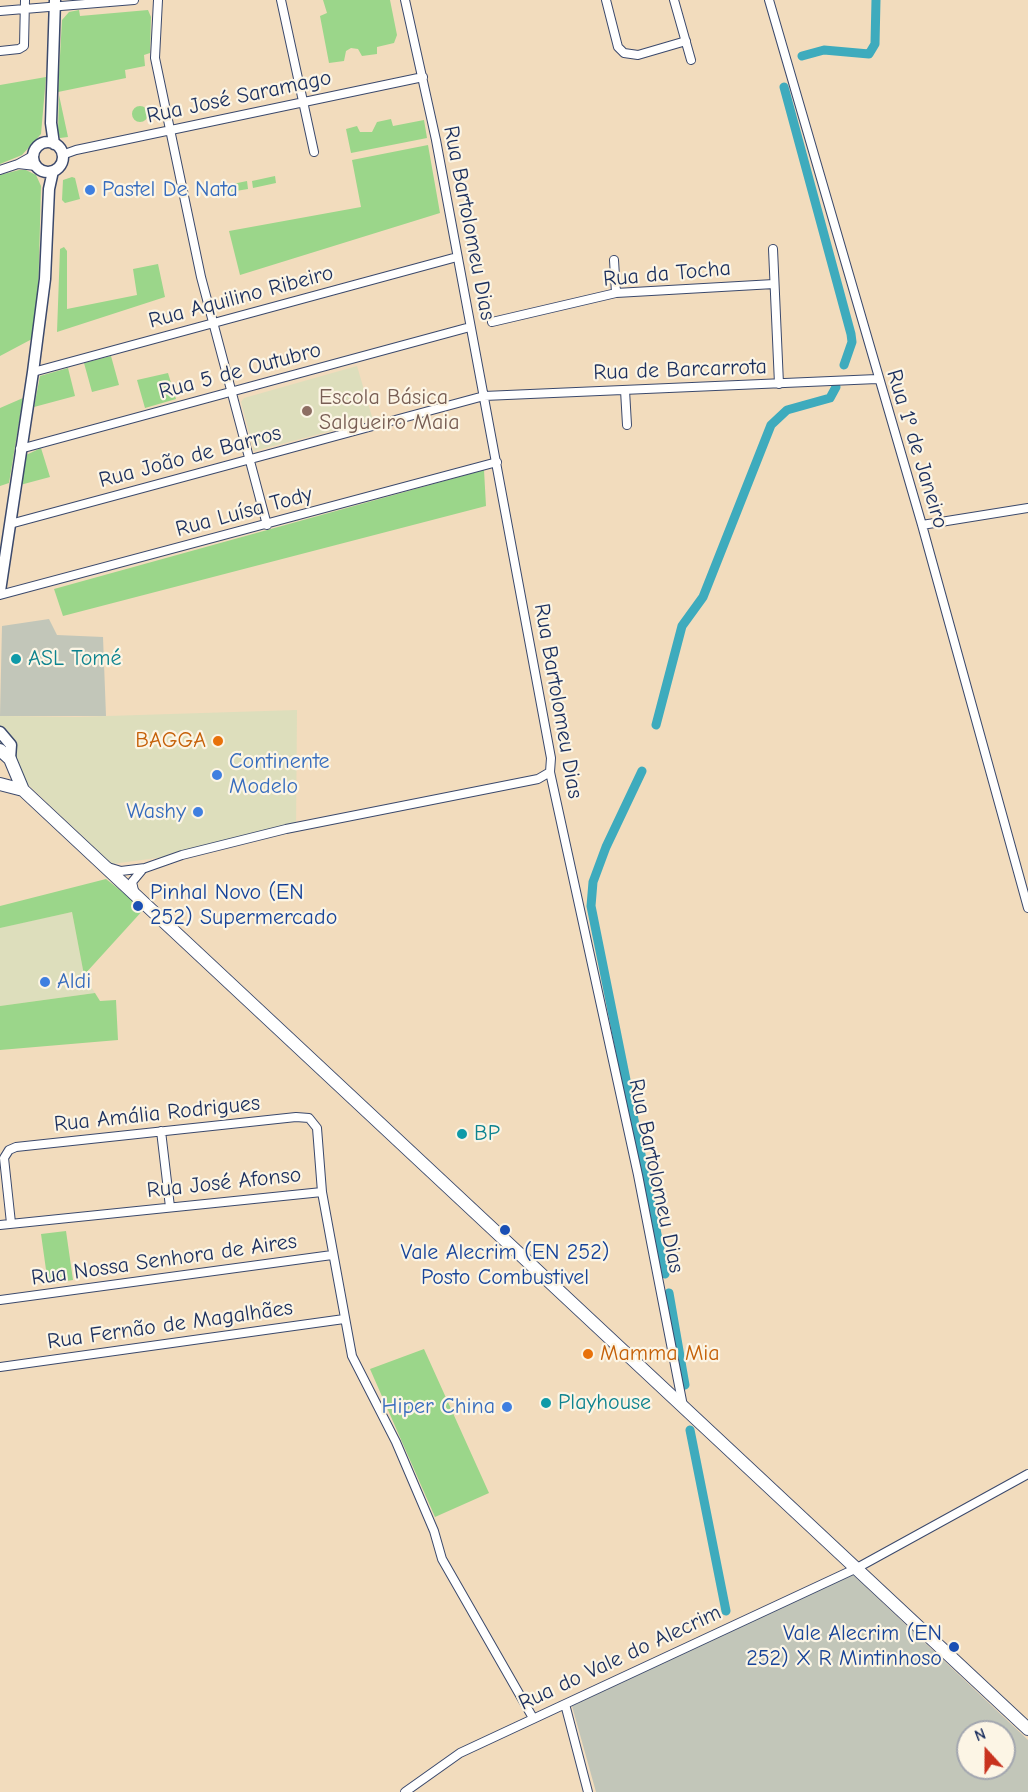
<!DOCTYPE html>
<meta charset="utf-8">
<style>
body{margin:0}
#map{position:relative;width:1028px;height:1792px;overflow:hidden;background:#f2dcbd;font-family:"Comic Neue",sans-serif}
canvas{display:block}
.north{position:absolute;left:956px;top:1720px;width:60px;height:60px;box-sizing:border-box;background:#fcf5e5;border:2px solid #a2a6af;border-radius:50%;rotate:339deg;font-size:16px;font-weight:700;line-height:24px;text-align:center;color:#1b2f5e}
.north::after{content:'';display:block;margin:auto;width:21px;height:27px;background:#c8321e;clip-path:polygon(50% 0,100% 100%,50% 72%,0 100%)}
</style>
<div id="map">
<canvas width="1028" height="1792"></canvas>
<div class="north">N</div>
</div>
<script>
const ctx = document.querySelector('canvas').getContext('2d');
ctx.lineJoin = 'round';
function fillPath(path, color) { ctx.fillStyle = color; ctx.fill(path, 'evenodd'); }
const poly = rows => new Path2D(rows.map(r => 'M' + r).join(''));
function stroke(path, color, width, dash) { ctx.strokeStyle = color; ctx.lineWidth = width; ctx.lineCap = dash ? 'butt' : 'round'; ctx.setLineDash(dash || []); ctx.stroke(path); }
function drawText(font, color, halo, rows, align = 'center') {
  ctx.font = font + ' "Comic Neue",sans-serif'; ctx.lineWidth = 4.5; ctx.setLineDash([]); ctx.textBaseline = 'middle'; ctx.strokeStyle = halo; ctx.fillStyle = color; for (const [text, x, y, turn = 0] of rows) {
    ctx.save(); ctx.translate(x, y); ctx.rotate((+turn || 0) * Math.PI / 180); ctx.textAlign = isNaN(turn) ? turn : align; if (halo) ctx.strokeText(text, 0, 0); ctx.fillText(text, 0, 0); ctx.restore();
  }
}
fillPath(poly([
 [357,366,373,420,254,451,241,402,244,398],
 [297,710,296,832,186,854,112,864,0,758,0,716,76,717],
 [72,912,84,975,95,993,0,1006,0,927]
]), '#dddebc');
fillPath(poly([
 [49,619,57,635,103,637,106,716,0,716,2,626],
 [852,1574,1028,1740,1028,1792,596,1792,572,1706],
 [968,1732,1004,1732,1004,1768,968,1768]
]), '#c2c6b9');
fillPath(poly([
 [323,0,390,0,397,35,394,43,377,47,377,54,362,56,358,49,351,48,346,51,344,61,329,63,320,16,327,13],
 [79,10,80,16,148,10,151,17,150,53,144,55,145,66,125,70,126,78,58,92,62,20,69,12],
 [46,77,41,134,22,155,0,164,0,85],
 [59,95,68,137,60,138,58,132],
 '132 114a8 8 0 1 1 16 0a8 8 0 1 1-16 0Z',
 [391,119,393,126,424,120,427,138,351,153,346,129,357,126,360,132,372,132,377,122],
 [428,145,440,213,240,275,229,231,361,207,352,160],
 [19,170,26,170,36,175,41,186,38,300,32,339,0,356,0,175],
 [275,176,276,183,253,188,252,181],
 [72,177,75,178,80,199,65,203,62,200,63,180],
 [247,181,248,189,224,193,223,186],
 [64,247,67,251,67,309,137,295,133,269,158,264,165,297,57,332,60,249],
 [111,356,119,385,92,392,84,363],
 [68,368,75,396,34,407,40,376],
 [168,373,176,399,145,408,137,380],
 [23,398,9,483,0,486,0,408],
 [41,448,50,477,20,485,26,455],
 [484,470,486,506,63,616,54,589],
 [106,879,144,909,84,975,72,912,0,928,0,906],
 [95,993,100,1001,116,1000,118,1040,0,1050,0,1006],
 [66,1231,73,1280,48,1284,41,1234],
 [424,1349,489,1493,435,1517,370,1369]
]), '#9bd68a');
stroke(poly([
 [802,56,824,50,869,54,875,44,876,0],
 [784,87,851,334,852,342,844,365],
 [656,725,682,626,703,597,771,425,787,410,830,398,836,387],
 [642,771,606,847,593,882,591,906,665,1274],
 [669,1293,685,1385],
 [690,1430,726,1611]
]), '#3eabbd', 9);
const minor = poly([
 [158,0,155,58,201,277,267,525],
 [281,0,314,152],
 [405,0,436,140,551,758,550,772,638,1175,683,1406],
 [606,0,618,47,624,53,638,55,686,41],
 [674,0,691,60],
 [769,0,922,525,1028,908],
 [0,11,134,0],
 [0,51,19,49,24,46,25,0],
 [62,155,76,150,423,77],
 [18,164,36,166],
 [0,170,18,164,34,155],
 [773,249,779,384],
 [614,260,616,293],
 [492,322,616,293,774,284],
 [33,372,457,257],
 [625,390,627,425],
 [20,449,470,327],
 [10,524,484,396,877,379],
 [922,525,1028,508],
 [0,595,497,462],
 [108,867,121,871,145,868,182,855,286,829,538,779,550,772],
 [135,895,132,882,142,870],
 [161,1131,170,1207],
 [11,1223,4,1158,9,1150,16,1147,296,1117,309,1118,317,1128,322,1192,352,1356,396,1442,434,1531,442,1559,533,1718],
 [0,1225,322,1192],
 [0,1300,332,1255],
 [0,1367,344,1319],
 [565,1704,588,1792],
 [405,1792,460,1753,857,1568,1028,1474]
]);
const tertiary = poly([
 '33 157a15 15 0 1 1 30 0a15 15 0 1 1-30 0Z',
 [54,144,51,123,55,0],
 [0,591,33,372,45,279,49,189,53,171],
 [0,732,11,745,10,759]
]);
const primary = poly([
 [0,750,10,759,23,790,1028,1729],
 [0,784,23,790]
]);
stroke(minor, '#3b496c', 10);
stroke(tertiary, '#3b496c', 13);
stroke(primary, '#3b496c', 14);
stroke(minor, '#fff', 8);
stroke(tertiary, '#fff', 10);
stroke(primary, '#fff', 12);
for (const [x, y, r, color] of [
 [90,190,6,"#3f7fe0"],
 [307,411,6,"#8d6e63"],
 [16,659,6,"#0f9aa8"],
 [218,741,6,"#e8710a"],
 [217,775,6,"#3f7fe0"],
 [198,812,6,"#3f7fe0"],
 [138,906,6,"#1a4fb4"],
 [45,982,6,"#3f7fe0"],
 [462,1134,6,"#0f9aa8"],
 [505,1230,6,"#1a4fb4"],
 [588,1354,6,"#e8710a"],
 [546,1403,6,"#0f9aa8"],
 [507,1407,6,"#3f7fe0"],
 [954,1647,6,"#1a4fb4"]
]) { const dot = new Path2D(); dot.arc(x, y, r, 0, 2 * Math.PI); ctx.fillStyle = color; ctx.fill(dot); stroke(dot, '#fcf5e5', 2); }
drawText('22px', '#1b2f5e', '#fcf5e5', [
 ["Rua José Saramago",239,97,-12],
 ["Rua Bartolomeu Dias",469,223,79],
 ["Rua da Tocha",667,274,-5],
 ["Rua Aquilino Ribeiro",241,297,-15],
 ["Rua de Barcarrota",680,370,-2],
 ["Rua 5 de Outubro",240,371,-15],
 ["Rua 1º de Janeiro",917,449,73],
 ["Rua João de Barros",190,457,-15],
 ["Rua Luísa Tody",244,512,-15],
 ["Rua Bartolomeu Dias",558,701,80],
 ["Rua Amália Rodrigues",157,1114,-6],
 ["Rua Bartolomeu Dias",656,1176,78],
 ["Rua José Afonso",224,1183,-6],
 ["Rua Nossa Senhora de Aires",164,1260,-8],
 ["Rua Fernão de Magalhães",170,1325,-8],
 ["Rua do Vale do Alecrim",620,1658,-25]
]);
drawText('22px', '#366cbe', '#fcf5e5', [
 ["Pastel De Nata",102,190],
 ["Continente",229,762],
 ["Modelo",229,787],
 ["Washy",186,812,"right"],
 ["Aldi",57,982],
 ["Hiper China",495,1407,"right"]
], 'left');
drawText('22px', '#785e54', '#fcf5e5', [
 ["Escola Básica",319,398],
 ["Salgueiro Maia",319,423]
], 'left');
drawText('22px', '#0d838f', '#fcf5e5', [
 ["ASL Tomé",28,659],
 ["BP",474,1134],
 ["Playhouse",558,1403]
], 'left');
drawText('22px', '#c56008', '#fcf5e5', [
 ["BAGGA",206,741],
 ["Mamma Mia",600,1354,"left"]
], 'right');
drawText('22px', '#164399', '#fcf5e5', [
 ["Pinhal Novo (EN",150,893],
 ["252) Supermercado",150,918],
 ["Vale Alecrim (EN 252)",505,1253,"center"],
 ["Posto Combustivel",505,1278,"center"],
 ["Vale Alecrim (EN",942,1634,"right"],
 ["252) X R Mintinhoso",942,1659,"right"]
], 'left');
</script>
